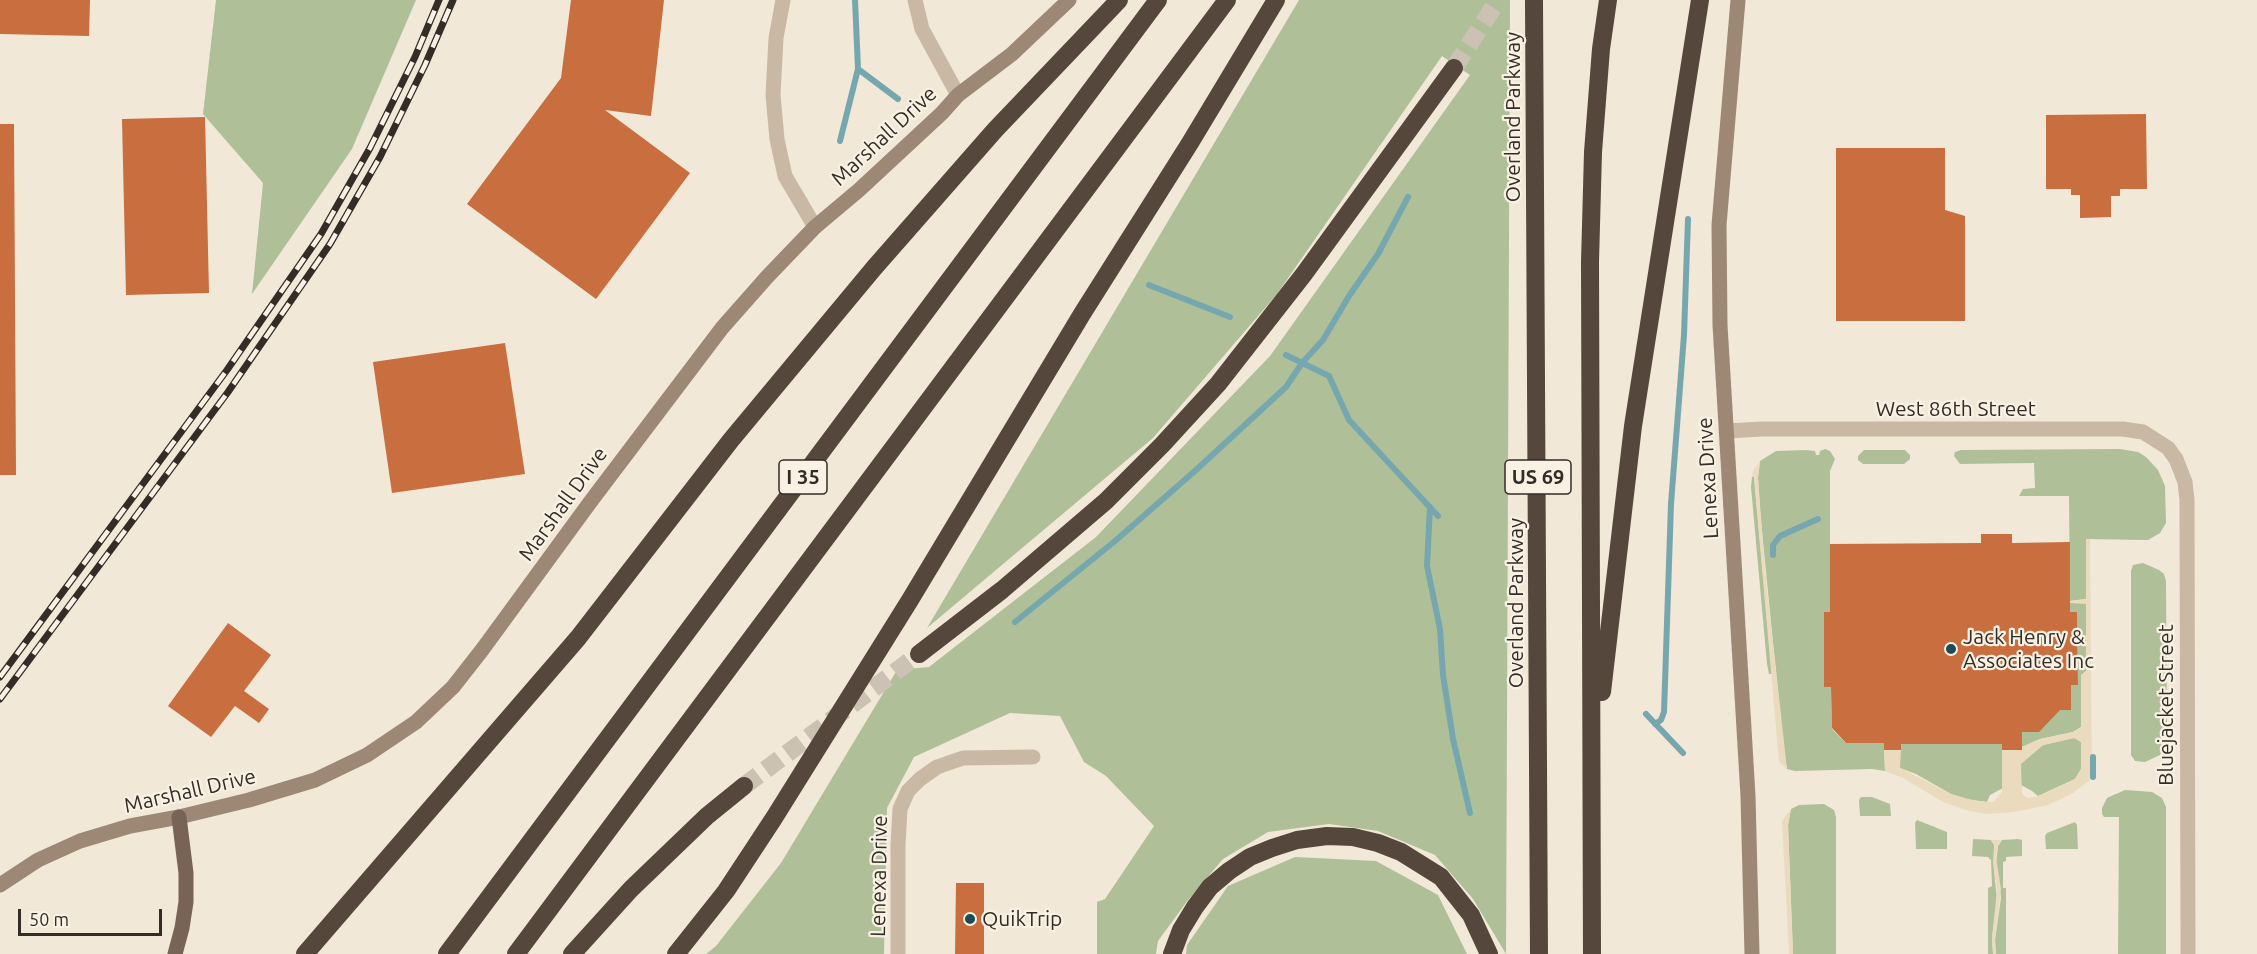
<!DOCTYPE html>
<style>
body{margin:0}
#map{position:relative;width:2257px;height:954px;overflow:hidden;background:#f1e8d8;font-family:Ubuntu,sans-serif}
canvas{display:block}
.scale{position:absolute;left:18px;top:909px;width:144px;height:27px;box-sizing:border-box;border:3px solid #342c26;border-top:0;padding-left:8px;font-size:18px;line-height:21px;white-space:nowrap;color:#342c26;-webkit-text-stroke:4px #f9f2e4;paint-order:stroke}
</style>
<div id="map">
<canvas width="2257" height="954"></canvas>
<div class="scale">50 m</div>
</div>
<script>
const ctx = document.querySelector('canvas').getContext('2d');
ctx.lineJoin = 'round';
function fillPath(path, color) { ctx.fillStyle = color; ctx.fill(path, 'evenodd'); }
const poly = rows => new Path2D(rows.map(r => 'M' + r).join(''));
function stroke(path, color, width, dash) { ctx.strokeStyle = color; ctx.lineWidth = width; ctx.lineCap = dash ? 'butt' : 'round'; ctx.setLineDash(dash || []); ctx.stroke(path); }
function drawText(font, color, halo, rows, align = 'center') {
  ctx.font = font + ' Ubuntu,sans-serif'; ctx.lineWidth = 4.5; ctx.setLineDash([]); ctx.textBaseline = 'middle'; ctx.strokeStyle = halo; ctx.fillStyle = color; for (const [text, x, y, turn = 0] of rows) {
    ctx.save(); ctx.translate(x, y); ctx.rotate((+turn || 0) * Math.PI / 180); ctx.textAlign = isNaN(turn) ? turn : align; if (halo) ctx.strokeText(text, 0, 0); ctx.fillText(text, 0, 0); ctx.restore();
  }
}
fillPath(poly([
 [216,0,416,0,352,149,252,294,263,183,203,114],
 [1299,0,1510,0,1506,954,1473,899,1435,855,1378,831,1329,824,1268,832,1223,859,1188,900,1158,941,1156,954,1097,954,1097,902,1105,899,1154,826,1106,776,1084,762,1060,716,1010,713,914,757,887,808,884,954,706,954,716,946,781,863,897,670,929,667,1096,537,1270,356,1470,75,1442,56,1277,294,1153,438,927,628],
 [1825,449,1830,451,1835,459,1830,471,1830,612,1824,612,1824,686,1831,687,1832,729,1846,743,1884,743,1885,771,1872,769,1795,771,1787,769,1784,754,1760,511,1758,478,1760,461,1776,451,1806,450,1815,451,1816,455,1819,455,1820,451],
 [2120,449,2138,452,2146,457,2158,470,2165,486,2166,523,2160,533,2148,540,2086,539,2086,599,2070,601,2069,496,2019,496,2023,489,2035,488,2034,463,1960,464,1954,456,1955,452,1961,450],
 [1864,450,1905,450,1910,455,1910,459,1904,464,1863,464,1858,460,1858,456],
 [1752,477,1754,477,1772,674,1769,674,1767,664,1751,487],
 [2143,563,2159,570,2164,574,2166,581,2167,744,2160,755,2145,762,2135,761,2131,755,2131,571,2133,565],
 [2070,603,2086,603,2086,671,2081,676,2081,727,2073,732,2040,739,2022,747,2022,732,2053,710,2071,709,2071,685,2078,685,2077,612,2070,612],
 [2074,738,2081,742,2081,769,2075,779,2038,796,2032,791,2021,785,2021,763,2043,745],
 [1901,744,2002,744,2003,788,1990,795,1987,802,1966,799,1951,794,1916,774,1900,768],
 [2125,790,2152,792,2162,798,2166,807,2166,954,2118,954,2119,817,2104,817,2102,814,2102,808,2107,798],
 [1861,797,1872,797,1890,804,1891,816,1860,816,1859,800],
 [1824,804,1834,810,1836,817,1836,954,1793,954,1788,825,1791,809,1799,805],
 [1917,820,1947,832,1947,849,1916,849,1915,823],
 [2075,822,2077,825,2078,849,2046,849,2045,836,2047,833],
 [1973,839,1991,840,1994,845,1994,870,1997,900,1992,938,1993,954,1988,954,1988,888,1992,886,1991,860,1988,857,1972,856],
 [2018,839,2022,840,2022,856,2006,857,2006,861,2003,862,2003,888,2006,888,2006,954,1996,954,1995,940,2001,898,1996,864,1998,846,2002,840],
 [1295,857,1376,861,1438,895,1467,954,1186,954,1187,945,1228,886]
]), '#afc098');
fillPath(poly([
 [1760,461,1758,478,1765,570,1787,769,1779,762,1754,477,1752,477,1753,471],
 [2086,539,2090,539,2092,778,2073,793,2048,805,2014,812,1988,814,1969,811,1943,802,1903,778,1885,771,1884,750,1900,750,1900,768,1951,794,1975,801,1994,802,2002,792,2002,750,2022,750,2022,747,2040,739,2073,732,2081,727,2081,675,2086,671,2086,604,2070,603,2070,601,2086,599],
 [2074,738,2081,742,2081,769,2077,777,2068,783,2036,797,2027,798,2022,794,2021,764,2043,745],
 [1791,809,1788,825,1793,954,1789,954,1782,821],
 [1991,840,2002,840,1998,846,1996,858,2001,889,1995,940,1996,954,1993,954,1992,938,1997,890,1993,863,1994,845]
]), '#eadbbe');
stroke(poly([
 [858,69,898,99],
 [840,141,858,69,855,0],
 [1149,285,1230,317],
 [1286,355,1329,376,1349,420,1438,516],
 [1430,507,1427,566,1440,629,1443,675,1453,739,1470,813],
 [1773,555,1773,545,1780,536,1818,519],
 [1015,622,1115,541,1196,470,1286,387,1302,363,1323,340,1349,296,1378,254,1408,197],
 [1646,714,1683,753],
 [1655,724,1661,720,1664,712,1671,504,1684,335,1688,219],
 [2093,757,2093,777]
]), '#76a7af', 6);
fillPath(poly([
 [0,0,90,0,89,36,0,34],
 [571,0,664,0,651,116,605,110,690,173,596,299,467,204,561,78],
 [2146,114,2147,189,2120,189,2120,196,2111,196,2111,217,2080,218,2080,195,2071,195,2071,189,2046,189,2046,115],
 [205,117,209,293,126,295,122,119],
 [0,124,14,124,16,475,0,475],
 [1836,148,1945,148,1945,210,1965,216,1965,321,1836,321],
 [505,343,525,474,392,493,373,362],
 [1981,534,2012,534,2012,543,2070,542,2070,612,2077,612,2078,685,2071,685,2071,710,2060,710,2039,732,2022,732,2022,750,2002,750,2002,744,1901,744,1901,750,1884,750,1884,743,1846,743,1832,728,1831,687,1824,687,1824,612,1830,612,1830,544,1981,543],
 [228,623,271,655,244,691,269,709,259,723,235,706,211,737,168,706],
 [956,883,984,883,984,954,955,954]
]), '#c86e3f');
stroke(poly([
 [1454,68,1498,0],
 [744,786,919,654]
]), '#cbc2b4', 18, [18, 9]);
stroke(poly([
 [783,0,776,38,773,95,777,139,785,176,815,227],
 [915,0,922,29,958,95],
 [1727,431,1762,429,2123,429,2143,432,2168,448,2176,459,2185,482,2187,500,2188,954],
 [898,954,898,845,900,809,908,791,920,779,937,767,963,758,1033,757]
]), '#c9b9a4', 15);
stroke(poly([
 [1738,0,1719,225,1720,325,1748,796,1752,954],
 [0,885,38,860,80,841,130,826,179,817,249,800,315,780,367,755,416,722,453,687,482,650,591,501,722,328,767,277,815,227,859,190,942,113,958,95,1012,54,1069,0]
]), '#9d8875', 15);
stroke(poly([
 [175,954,182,928,186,902,186,873,179,817]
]), '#776456', 15);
stroke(poly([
 [1534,0,1539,954],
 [919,654,1002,590,1106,501,1162,445,1218,384,1304,274,1454,68],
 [1602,692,1633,426,1700,0],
 [305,954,578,638,731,440,874,268,995,130,1119,0],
 [447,954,1158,0],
 [516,954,1227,0],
 [572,954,631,889,707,816,744,786],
 [676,954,726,891,774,818,910,600,1082,314,1190,143,1276,0],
 [1172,954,1181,930,1195,907,1210,887,1229,871,1250,857,1272,848,1297,840,1327,836,1353,837,1378,843,1401,852,1441,877,1471,915,1489,954],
 [1592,954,1590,262,1593,152,1601,49,1608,0]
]), '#56473d', 18);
const rail = poly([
 [0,677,227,370,321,234,370,148,415,57,439,0],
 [0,699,228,392,330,244,380,157,425,65,453,0]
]);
stroke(rail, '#342c26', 7);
stroke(rail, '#f9f2e4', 4.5, [14]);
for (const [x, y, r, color] of [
 [1951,649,6,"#1b4c56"],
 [970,919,6,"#1b4c56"]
]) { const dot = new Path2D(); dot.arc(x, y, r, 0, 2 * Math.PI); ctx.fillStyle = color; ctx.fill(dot); stroke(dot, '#f9f2e4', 2); }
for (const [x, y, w] of [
 [803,477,48],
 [1538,477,66]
]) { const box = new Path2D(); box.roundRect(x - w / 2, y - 17, w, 34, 4.5); ctx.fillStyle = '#f9f2e4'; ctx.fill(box); stroke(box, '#342c26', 1.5); }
drawText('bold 20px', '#342c26', null, [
 ["I 35",803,477],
 ["US 69",1538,477]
]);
drawText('21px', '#342c26', '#f9f2e4', [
 ["Overland Parkway",1513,117,-90],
 ["Marshall Drive",884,136,-43],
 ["West 86th Street",1956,409],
 ["Lenexa Drive",1708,478,-93],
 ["Marshall Drive",563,504,-54],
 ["Overland Parkway",1516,603,-90],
 ["Bluejacket Street",2166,705,-90],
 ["Marshall Drive",190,791,-13],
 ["Lenexa Drive",879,876,-89]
]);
drawText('21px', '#342c26', '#f9f2e4', [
 ["Jack Henry &",1963,637],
 ["Associates Inc",1963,661],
 ["QuikTrip",982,919]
], 'left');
</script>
